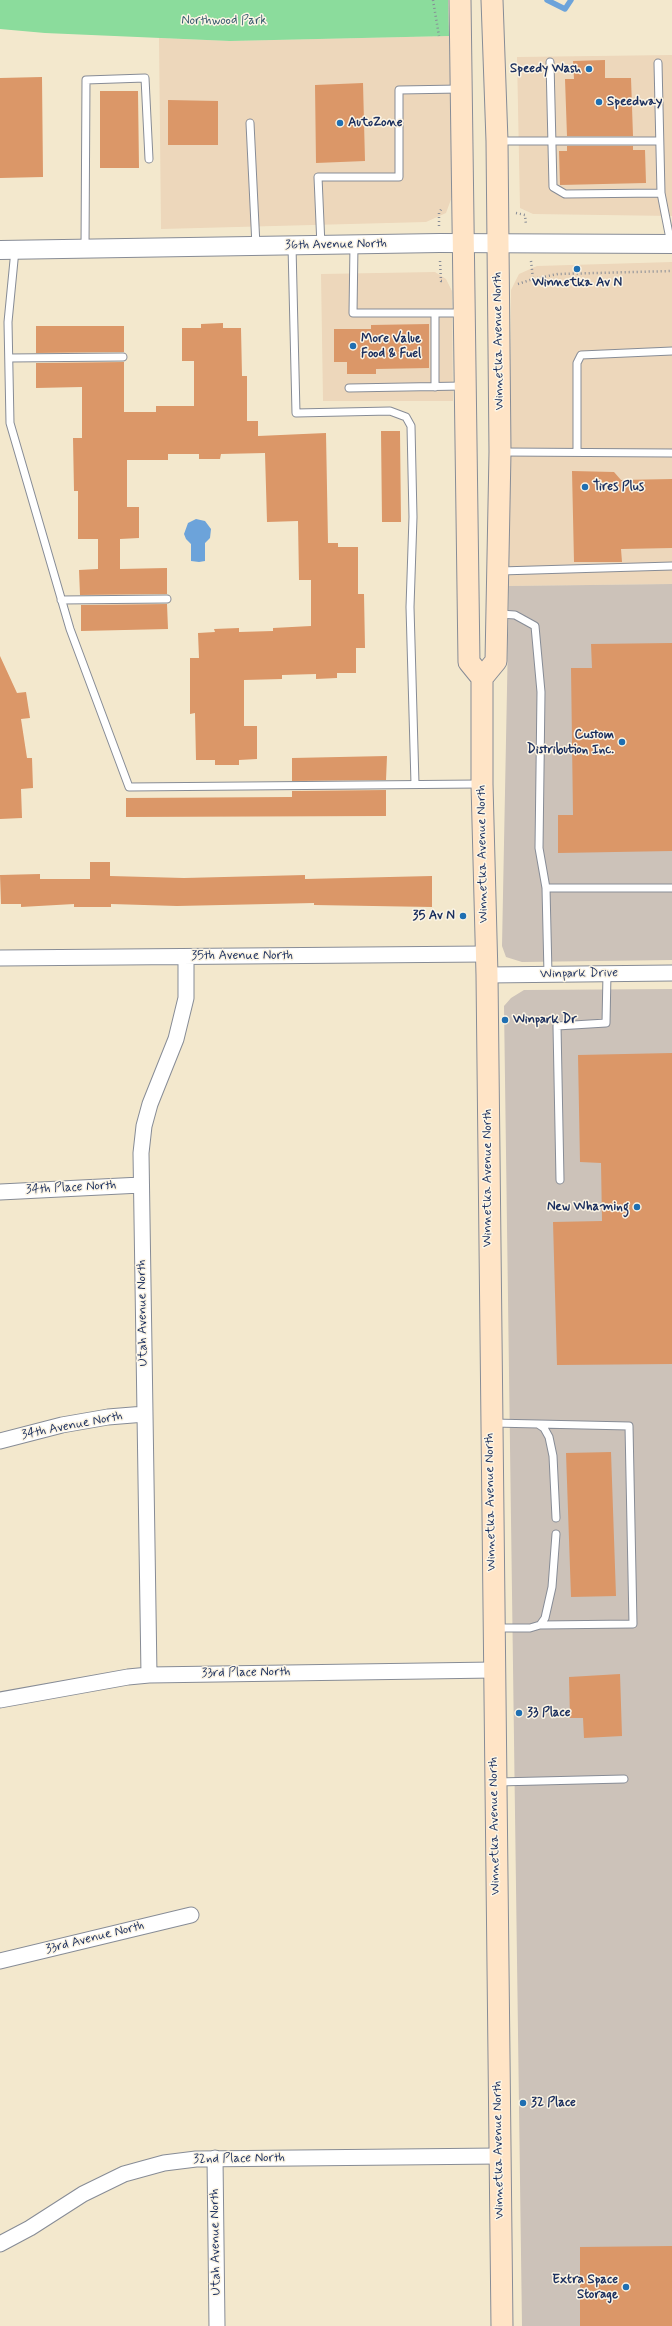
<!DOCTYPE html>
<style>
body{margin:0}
canvas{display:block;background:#f3e8cd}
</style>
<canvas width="672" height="2326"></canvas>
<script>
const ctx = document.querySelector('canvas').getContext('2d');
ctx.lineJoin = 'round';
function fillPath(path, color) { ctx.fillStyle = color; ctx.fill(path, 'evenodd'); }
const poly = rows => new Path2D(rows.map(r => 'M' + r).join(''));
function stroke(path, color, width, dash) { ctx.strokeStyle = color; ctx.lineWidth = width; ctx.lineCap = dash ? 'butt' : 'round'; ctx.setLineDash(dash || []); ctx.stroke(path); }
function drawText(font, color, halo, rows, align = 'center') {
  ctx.font = font + ' Mynerve,sans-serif'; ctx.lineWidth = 3; ctx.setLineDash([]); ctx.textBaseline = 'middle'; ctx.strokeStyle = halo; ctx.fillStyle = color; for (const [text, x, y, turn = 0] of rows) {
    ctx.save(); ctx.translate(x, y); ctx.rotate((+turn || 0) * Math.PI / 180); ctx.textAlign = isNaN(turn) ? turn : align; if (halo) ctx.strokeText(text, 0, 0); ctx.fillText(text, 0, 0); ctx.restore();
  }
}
fillPath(poly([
 [449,36,453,194,446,213,426,222,161,229,159,38,230,41],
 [672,55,672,216,533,214,520,208,517,57],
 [672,262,672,584,509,586,511,290,519,274,537,266],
 [435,272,446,279,452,291,453,401,323,401,321,274]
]), '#edd7bb');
fillPath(poly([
 [672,584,672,960,522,962,506,957,502,946,509,586],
 [672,989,672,2326,522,2326,504,1006,511,998,524,990]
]), '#ccc2b9');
fillPath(poly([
 [0,0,448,0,449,36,230,41,45,33,0,29]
]), '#8bdc9c');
fillPath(poly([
 [196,519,205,521,211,529,210,538,205,543,205,561,199,562,191,561,191,544,186,539,184,534,188,523]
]), '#6ca3da');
stroke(poly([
 [547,0,565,9,571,0]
]), '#6ca3da', 5.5);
fillPath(poly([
 [605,60,605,78,631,78,633,136,567,136,565,79,574,79,573,61],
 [42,77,43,177,0,178,0,78],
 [363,83,365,161,316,163,315,85],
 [100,91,138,91,139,168,100,168],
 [168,100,218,101,218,145,168,145],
 [567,146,633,146,633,150,645,150,646,183,560,185,559,151,567,151],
 [223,323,223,328,241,328,242,376,247,376,247,421,258,421,258,436,326,433,328,543,338,543,338,547,358,547,358,594,364,594,365,648,356,648,356,673,337,673,337,678,316,679,316,674,282,675,282,679,244,680,244,726,257,726,257,759,239,760,239,765,215,765,215,760,196,760,195,713,190,714,190,658,199,658,198,633,215,632,214,629,239,628,239,632,273,631,273,628,311,626,311,580,299,580,298,521,267,522,265,453,221,454,220,459,199,459,199,454,168,454,168,460,127,460,127,507,139,507,139,538,120,539,120,569,167,568,167,594,80,595,79,570,98,569,98,539,78,539,78,491,74,491,73,438,82,438,82,387,36,388,36,363,124,362,124,412,156,412,156,406,194,406,194,361,182,361,182,328,201,328,201,324],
 [429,324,429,368,376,369,376,374,347,374,347,362,334,362,334,329,371,329,371,325],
 [36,326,124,326,124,352,36,353],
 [381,431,400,431,401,522,382,522],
 [572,471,614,472,621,480,672,479,672,548,621,549,622,562,574,562],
 [167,604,168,629,81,631,81,605],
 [672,643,672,851,558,853,558,815,573,815,571,668,592,668,591,644],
 [0,656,17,693,26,692,30,718,21,719,27,758,32,758,33,788,21,789,22,818,0,819],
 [387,756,386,780,292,781,292,758],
 [386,790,386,816,126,817,126,798,292,797,292,791],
 [90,862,110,862,110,876,184,878,305,875,305,879,432,876,432,907,314,905,314,903,177,906,111,904,111,907,74,907,74,904,21,907,21,904,1,904,0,875,40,874,40,879,90,879],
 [672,1053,672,1364,557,1365,553,1222,602,1221,601,1163,580,1162,578,1055],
 [611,1452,616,1596,571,1597,566,1453],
 [620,1674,622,1736,584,1738,583,1718,570,1718,569,1677],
 [672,2246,672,2326,580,2326,580,2247]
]), '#db9768');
const service = poly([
 [550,62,553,187,565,194,661,193],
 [658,63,661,193,671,244],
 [250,123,256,246],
 [499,141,659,141],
 [354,245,353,313,463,313],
 [292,246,296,413,390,411,406,417,411,426,413,517,410,607,415,784],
 [321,246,318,177,399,177,399,90,460,89],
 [85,248,86,80,145,78,149,159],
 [15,250,8,322,10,423,70,629,129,787,479,784],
 [435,313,435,387],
 [9,358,123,357],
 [349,388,463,386],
 [502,452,672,453],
 [577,452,577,363,581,355,672,351],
 [500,571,672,566],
 [61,600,167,599],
 [500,614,515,615,535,626,541,692,539,848,546,888],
 [548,974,546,888,672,888],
 [560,1180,557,1026,606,1023,607,974],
 [493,1423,538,1424,544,1428,549,1437,553,1456,556,1518],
 [538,1424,629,1426,633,1624,540,1625],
 [496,1628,530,1628,540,1625,545,1618,552,1587,556,1534],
 [497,1782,624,1779]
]);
const minor = poly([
 [0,958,485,954],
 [487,975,672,973],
 [0,1192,141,1185],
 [0,1441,62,1425,108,1417,145,1414],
 [149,1675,141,1153,144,1126,150,1104,176,1039,186,998,186,957],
 [0,1700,128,1677,149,1675,494,1670],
 [0,1961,191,1915],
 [215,2158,217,2326],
 [0,2244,30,2228,83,2194,124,2174,164,2163,196,2159,499,2156]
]);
const tertiary = poly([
 [0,250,440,243,672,244]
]);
const secondary = poly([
 [460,0,469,662,482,678],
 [492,0,497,141,500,452,496,661,482,678,482,784,487,975,502,2326]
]);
stroke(service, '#878c96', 9);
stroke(minor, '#878c96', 17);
stroke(tertiary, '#878c96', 20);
stroke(secondary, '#878c96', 23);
stroke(poly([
 [433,0,439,36],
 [516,213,525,215,526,225],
 [439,226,439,213,442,208],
 [440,261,441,281,445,281],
 [531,261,533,279],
 [518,284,533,279,558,274,672,271]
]), '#878c96', 2.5, [1, 3]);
stroke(service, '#fff', 7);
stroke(minor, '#fff', 15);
stroke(tertiary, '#fff', 18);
stroke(secondary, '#ffe4c6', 21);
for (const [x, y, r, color] of [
 [589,69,4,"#1f6fb2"],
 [599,102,4,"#1f6fb2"],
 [340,123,4,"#1f6fb2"],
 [577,269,4,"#1f6fb2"],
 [353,346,4,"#1f6fb2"],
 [585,487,4,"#1f6fb2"],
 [622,742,4,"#1f6fb2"],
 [463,916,4,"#1f6fb2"],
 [505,1020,4,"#1f6fb2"],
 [637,1207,4,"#1f6fb2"],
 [519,1713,4,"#1f6fb2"],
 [523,2103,4,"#1f6fb2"],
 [626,2287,4,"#1f6fb2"]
]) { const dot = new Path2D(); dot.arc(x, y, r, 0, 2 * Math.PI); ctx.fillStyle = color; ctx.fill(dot); stroke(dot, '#fcf5e5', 1.5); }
drawText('13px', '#375a6e', '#fcf5e5', [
 ["Northwood Park",224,21]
]);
drawText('bold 13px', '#1b2f5e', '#fcf5e5', [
 ["Speedy Wash",581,69,"right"],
 ["Speedway",607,102],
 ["AutoZone",348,123],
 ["Winnetka Av N",577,283,"center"],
 ["More Value",361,339],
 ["Food & Fuel",361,354],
 ["Tires Plus",593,487],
 ["Custom",614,735,"right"],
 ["Distribution Inc.",614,750,"right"],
 ["35 Av N",455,916,"right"],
 ["Winpark Dr",513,1020],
 ["New Whaming",629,1207,"right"],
 ["33 Place",527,1713],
 ["32 Place",531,2103],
 ["Extra Space",618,2280,"right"],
 ["Storage",618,2295,"right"]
], 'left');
drawText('13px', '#1b2f5e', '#fcf5e5', [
 ["36th Avenue North",336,245,-1],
 ["Winnetka Avenue North",499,341,-91],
 ["Winnetka Avenue North",483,854,-91],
 ["35th Avenue North",242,956],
 ["Winpark Drive",579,974,-1],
 ["Winnetka Avenue North",488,1178,-90],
 ["34th Place North",71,1188,-3],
 ["Utah Avenue North",143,1313,-91],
 ["34th Avenue North",72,1426,-11],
 ["Winnetka Avenue North",491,1502,-91],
 ["33rd Place North",246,1673,-1],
 ["Winnetka Avenue North",495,1826,-91],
 ["33rd Avenue North",95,1938,-14],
 ["Winnetka Avenue North",499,2150,-91],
 ["32nd Place North",239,2159,-1],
 ["Utah Avenue North",216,2242,-91]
]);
</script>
